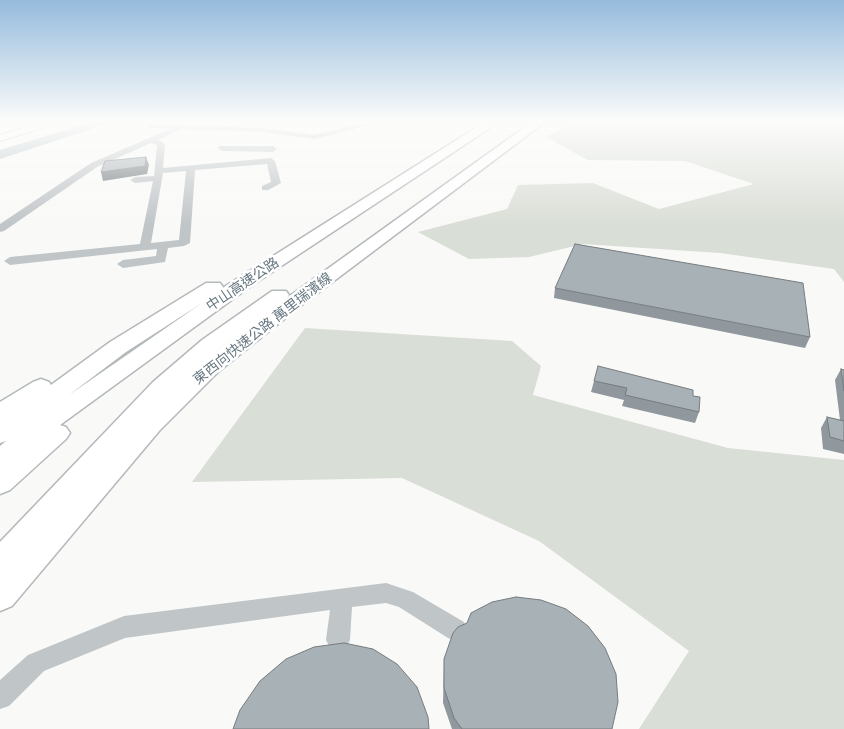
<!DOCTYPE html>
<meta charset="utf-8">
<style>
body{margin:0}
canvas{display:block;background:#f9f9f7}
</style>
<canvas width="844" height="729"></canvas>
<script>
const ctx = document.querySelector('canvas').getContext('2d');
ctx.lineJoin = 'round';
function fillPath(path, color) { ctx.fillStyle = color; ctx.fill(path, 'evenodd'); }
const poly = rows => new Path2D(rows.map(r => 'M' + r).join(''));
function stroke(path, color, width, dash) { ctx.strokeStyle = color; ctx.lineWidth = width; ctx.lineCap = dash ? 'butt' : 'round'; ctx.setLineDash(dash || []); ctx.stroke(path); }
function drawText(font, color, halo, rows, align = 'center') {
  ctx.font = font + ' "Archivo Narrow","Noto Sans TC",sans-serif'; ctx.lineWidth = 5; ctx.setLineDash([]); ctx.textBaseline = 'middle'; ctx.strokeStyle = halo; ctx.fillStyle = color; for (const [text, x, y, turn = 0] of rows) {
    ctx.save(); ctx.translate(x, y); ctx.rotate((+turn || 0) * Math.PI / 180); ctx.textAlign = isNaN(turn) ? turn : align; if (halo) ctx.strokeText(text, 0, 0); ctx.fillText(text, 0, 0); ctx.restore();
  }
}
fillPath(poly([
 [574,122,844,122,844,282,834,269,720,253,583,244,529,257,469,259,418,232,507,209,518,185,593,183,659,209,754,184,685,161,588,160,546,137],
 [305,328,512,341,541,366,533,395,728,448,844,460,844,729,639,729,689,651,539,541,402,478,192,482]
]), '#d9ded6');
fillPath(poly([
 [92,122,113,122,0,159,0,150,92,122]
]), '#bac6ca');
const major = poly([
 [44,122,62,122,0,141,0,135,44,122]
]);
const highway = poly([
 [485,122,499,122,248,288,60,425,66,427,70,433,66,439,10,490,0,494,0,446,6,441,0,443,0,402,33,382,41,379,49,382,51,385,110,342,206,283,220,283,223,287,221,289,485,122],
 [202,303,69,395,126,352,202,303],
 [532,122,545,122,298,308,218,372,160,430,12,606,0,611,0,542,153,382,202,340,272,291,286,291,289,295,287,298,532,122],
 [249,326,213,354,218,350,249,326]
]);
stroke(major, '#b4babd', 2);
stroke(highway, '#b4b9bb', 3);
fillPath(poly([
 [367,122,383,122,314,139,262,132,181,129,158,140,165,144,163,168,271,158,275,161,281,183,268,190,262,190,262,186,271,182,267,164,195,170,190,243,184,246,168,248,165,262,123,268,117,264,123,260,156,256,157,249,10,265,4,261,10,257,140,244,153,181,135,183,130,180,135,177,154,176,157,145,151,143,97,167,4,231,0,232,0,224,91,163,170,129,150,128,146,126,147,124,262,128,314,135,367,122],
 [186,171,179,240,151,243,163,173,186,171],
 [219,146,273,146,277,149,273,152,222,151,218,148,219,146],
 [386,583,413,592,464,622,467,630,464,638,456,641,448,638,399,607,386,603,352,607,350,640,346,648,338,651,330,648,326,640,330,610,125,638,44,671,9,706,0,709,0,680,28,655,124,616,386,583]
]), '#c0c5c8');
fillPath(major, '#fff');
fillPath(highway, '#fff');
const rail = poly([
 [0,126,13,122]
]);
stroke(rail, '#a0a8ad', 3);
stroke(rail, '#fff', 2, [6]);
fillPath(poly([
 [555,288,810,337,805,348,554,298],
 [841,369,844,370,844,454,823,449,821,428,827,417,840,420,835,380],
 [594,381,693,396,699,412,695,423,622,406,624,400,591,392],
 [444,659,612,729,452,729,443,703]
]), '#90989d');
fillPath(poly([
 [146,157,149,165,147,174,103,181,101,172]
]), '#767c7f');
const building = poly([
 [146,157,145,166,101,172,105,161,146,157],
 [575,244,803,283,810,337,555,288,575,244],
 [598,366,693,390,693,396,700,397,699,412,625,395,627,388,594,381,598,366],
 [841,369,844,370,844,391,841,369],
 [827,417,844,421,844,441,830,437,827,417],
 [516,597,541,600,566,609,588,626,605,648,616,674,618,702,612,729,462,729,454,718,444,688,444,659,453,633,458,627,467,623,471,613,492,602,516,597],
 [344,643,373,649,397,664,417,687,428,717,429,729,233,729,240,710,260,681,286,659,314,647,344,643]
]);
fillPath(building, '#a8b1b6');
stroke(building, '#767c7f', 1);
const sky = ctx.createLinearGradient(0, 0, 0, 225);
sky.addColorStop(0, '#95bbdc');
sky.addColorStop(0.54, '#fcfcfb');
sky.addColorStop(1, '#fcfcfb00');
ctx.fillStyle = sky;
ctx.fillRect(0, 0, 844, 225);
drawText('14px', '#667780', '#fff', [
 ["中山高速公路",243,285,-34],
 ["東西向快速公路 萬里瑞濱線",263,329,-38]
]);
</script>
